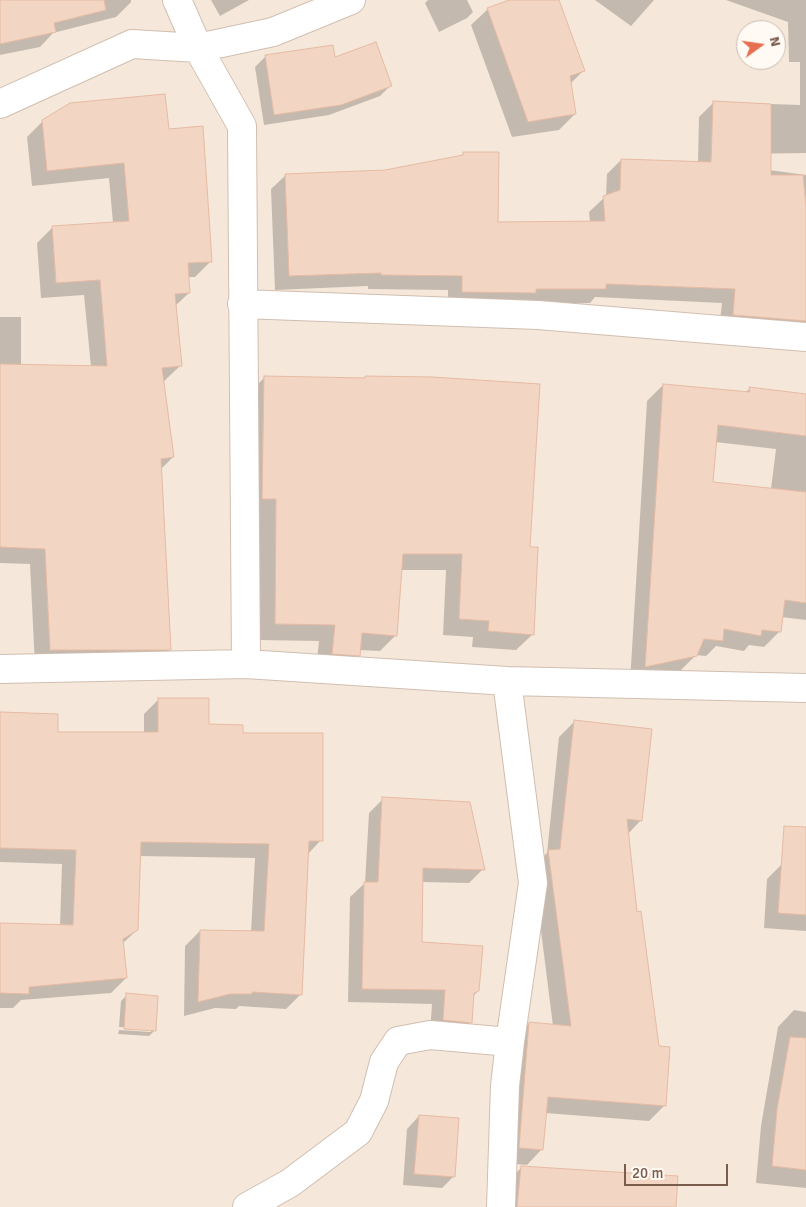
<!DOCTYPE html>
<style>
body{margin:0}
#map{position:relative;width:806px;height:1207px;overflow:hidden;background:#fdf6ec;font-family:Signika,sans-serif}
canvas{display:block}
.north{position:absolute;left:736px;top:20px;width:50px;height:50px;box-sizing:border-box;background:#fffaf3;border:1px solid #cabbb1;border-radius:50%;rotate:76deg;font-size:14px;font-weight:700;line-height:20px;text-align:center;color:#7a5c4d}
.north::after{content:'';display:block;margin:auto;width:18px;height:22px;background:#e76f51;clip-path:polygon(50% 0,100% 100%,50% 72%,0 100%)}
.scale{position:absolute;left:624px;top:1164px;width:104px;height:22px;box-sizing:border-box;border:2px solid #7a5c4d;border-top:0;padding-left:6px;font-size:15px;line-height:18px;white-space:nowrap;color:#7a5c4d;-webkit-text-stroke:4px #fffaf3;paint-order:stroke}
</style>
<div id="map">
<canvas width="806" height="1207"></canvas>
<div class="north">N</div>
<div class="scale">20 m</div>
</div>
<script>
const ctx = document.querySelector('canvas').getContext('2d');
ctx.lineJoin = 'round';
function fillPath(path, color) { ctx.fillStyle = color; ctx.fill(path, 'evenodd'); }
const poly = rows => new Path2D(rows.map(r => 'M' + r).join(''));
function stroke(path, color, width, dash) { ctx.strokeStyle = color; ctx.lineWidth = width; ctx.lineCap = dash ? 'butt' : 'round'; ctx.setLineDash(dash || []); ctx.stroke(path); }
fillPath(poly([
 [0,0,806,0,806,1207,0,1207],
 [746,30,776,30,776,60,746,60]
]), '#f5e8da');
fillPath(poly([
 [0,0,131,0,131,2,116,17,53,33,40,47,0,55],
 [211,0,249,0,220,16],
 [428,0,467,0,473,12,467,18,439,32,425,3],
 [512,0,558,0,583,71,570,84,575,114,559,130,512,137,471,25,488,9],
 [595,0,654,0,631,26],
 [726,0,806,0,806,153,740,154,739,166,806,175,806,326,719,329,722,303,595,297,590,303,448,306,448,290,368,289,368,286,275,290,271,189,286,175,385,171,460,157,464,153,497,223,590,222,589,212,606,196,607,174,621,160,698,163,699,117,714,102,800,105,800,62,789,62,788,22],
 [266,56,334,59,391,85,380,96,329,115,264,125,255,67],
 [43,121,168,130,211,261,195,277,188,277,189,293,175,306,180,366,163,382,173,457,160,470,170,649,154,665,35,666,30,564,0,563,0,317,21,317,21,365,91,367,84,295,41,298,37,243,53,227,113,223,109,178,32,186,27,137],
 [265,377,363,380,365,378,529,548,533,634,516,650,472,647,473,637,443,635,446,570,401,570,396,635,380,651,359,650,359,655,342,672,316,670,319,641,259,640,260,515,246,515,248,394],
 [663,385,745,393,750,388,806,395,806,620,781,617,780,631,764,647,749,645,744,651,716,646,706,656,696,655,680,671,630,682,647,401],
 [715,442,776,449,771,489,711,483],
 [158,700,208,726,241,734,321,840,308,854,301,994,286,1009,239,1006,236,1009,215,1008,184,1016,185,946,200,931,251,932,255,858,139,856,137,930,122,944,126,978,111,993,21,1000,13,1008,0,1008,0,924,60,926,62,864,0,862,0,713,57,733,144,733,144,714],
 [574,722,641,820,628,834,636,913,665,1105,649,1121,545,1113,542,1149,527,1165,504,1163,514,1039,529,1023,553,1026,533,867,547,853,559,737],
 [383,799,483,869,469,883,422,882,420,943,478,991,472,997,470,1022,456,1036,430,1034,432,1004,348,1002,350,897,365,883,369,813],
 [782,864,806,865,806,931,764,928,767,879],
 [127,995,155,1030,149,1036,118,1034,119,1030,151,1032,151,1029,119,1027,121,1001],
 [794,1010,806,1012,806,1188,756,1183,761,1126,778,1027],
 [419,1116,454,1176,442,1188,403,1185,407,1129],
 [521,1168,675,1207,503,1207,506,1183]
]), '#0003');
const building = poly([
 [0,0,104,0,106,10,54,23,56,32,0,44,0,0],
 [509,0,559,0,585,71,570,76,576,114,528,122,487,8,509,0],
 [376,42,392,86,341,105,274,115,265,55,333,45,335,57,376,42],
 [165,94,169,129,203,126,212,262,188,263,190,293,175,294,182,366,162,368,174,457,161,459,171,650,50,650,45,549,0,547,0,364,107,366,100,280,56,283,52,226,129,221,124,163,47,171,42,120,70,103,165,94],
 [713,101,771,104,771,175,803,175,806,206,806,321,733,315,735,289,606,284,606,289,536,289,536,293,462,292,462,276,381,275,381,273,289,276,285,174,385,170,463,155,463,152,499,152,498,222,605,221,603,196,620,190,621,159,711,162,713,101],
 [264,376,365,378,365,376,432,377,540,384,530,547,538,547,534,635,488,631,489,621,459,619,462,554,403,554,397,636,362,633,360,656,332,654,335,625,275,624,276,499,262,499,264,376],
 [663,384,750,392,749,387,806,394,806,436,718,425,713,482,806,492,806,603,785,600,781,632,762,630,761,636,724,629,723,641,704,639,697,656,645,667,663,384],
 [158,698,209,698,209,724,243,725,243,733,323,733,323,841,309,841,302,995,252,992,252,994,230,994,198,1002,200,930,264,931,269,844,141,842,138,930,123,939,127,978,29,987,29,994,0,993,0,923,73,925,76,850,0,848,0,712,58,714,58,732,158,732,158,698],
 [574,720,652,729,642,821,627,819,637,912,641,911,659,1046,670,1047,666,1106,548,1097,543,1150,519,1148,529,1022,571,1026,548,850,560,849,574,720],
 [382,797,470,802,485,870,423,868,422,942,483,946,479,991,474,993,472,1023,443,1020,445,990,362,989,364,882,378,882,382,797],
 [784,826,806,827,806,915,778,913,784,826],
 [126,993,158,996,156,1031,124,1029,126,993],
 [790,1037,806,1038,806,1170,772,1166,777,1109,790,1037],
 [419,1115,459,1118,455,1177,414,1174,419,1115],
 [521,1166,678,1176,676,1207,517,1207,521,1166]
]);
fillPath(building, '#f3d5c3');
stroke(building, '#e6bba3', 1);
const minor = poly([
 [177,0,198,48,242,126,246,664],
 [0,104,132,44,198,48,273,32,351,0],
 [242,304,538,315,806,337],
 [0,669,246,664,507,681,806,688],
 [247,1207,290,1183,358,1132,374,1101,384,1062,398,1041,430,1035,510,1042],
 [501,1207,505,1086,510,1042,533,883,507,681]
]);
stroke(minor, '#d1beb0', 30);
stroke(minor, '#fff', 28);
</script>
